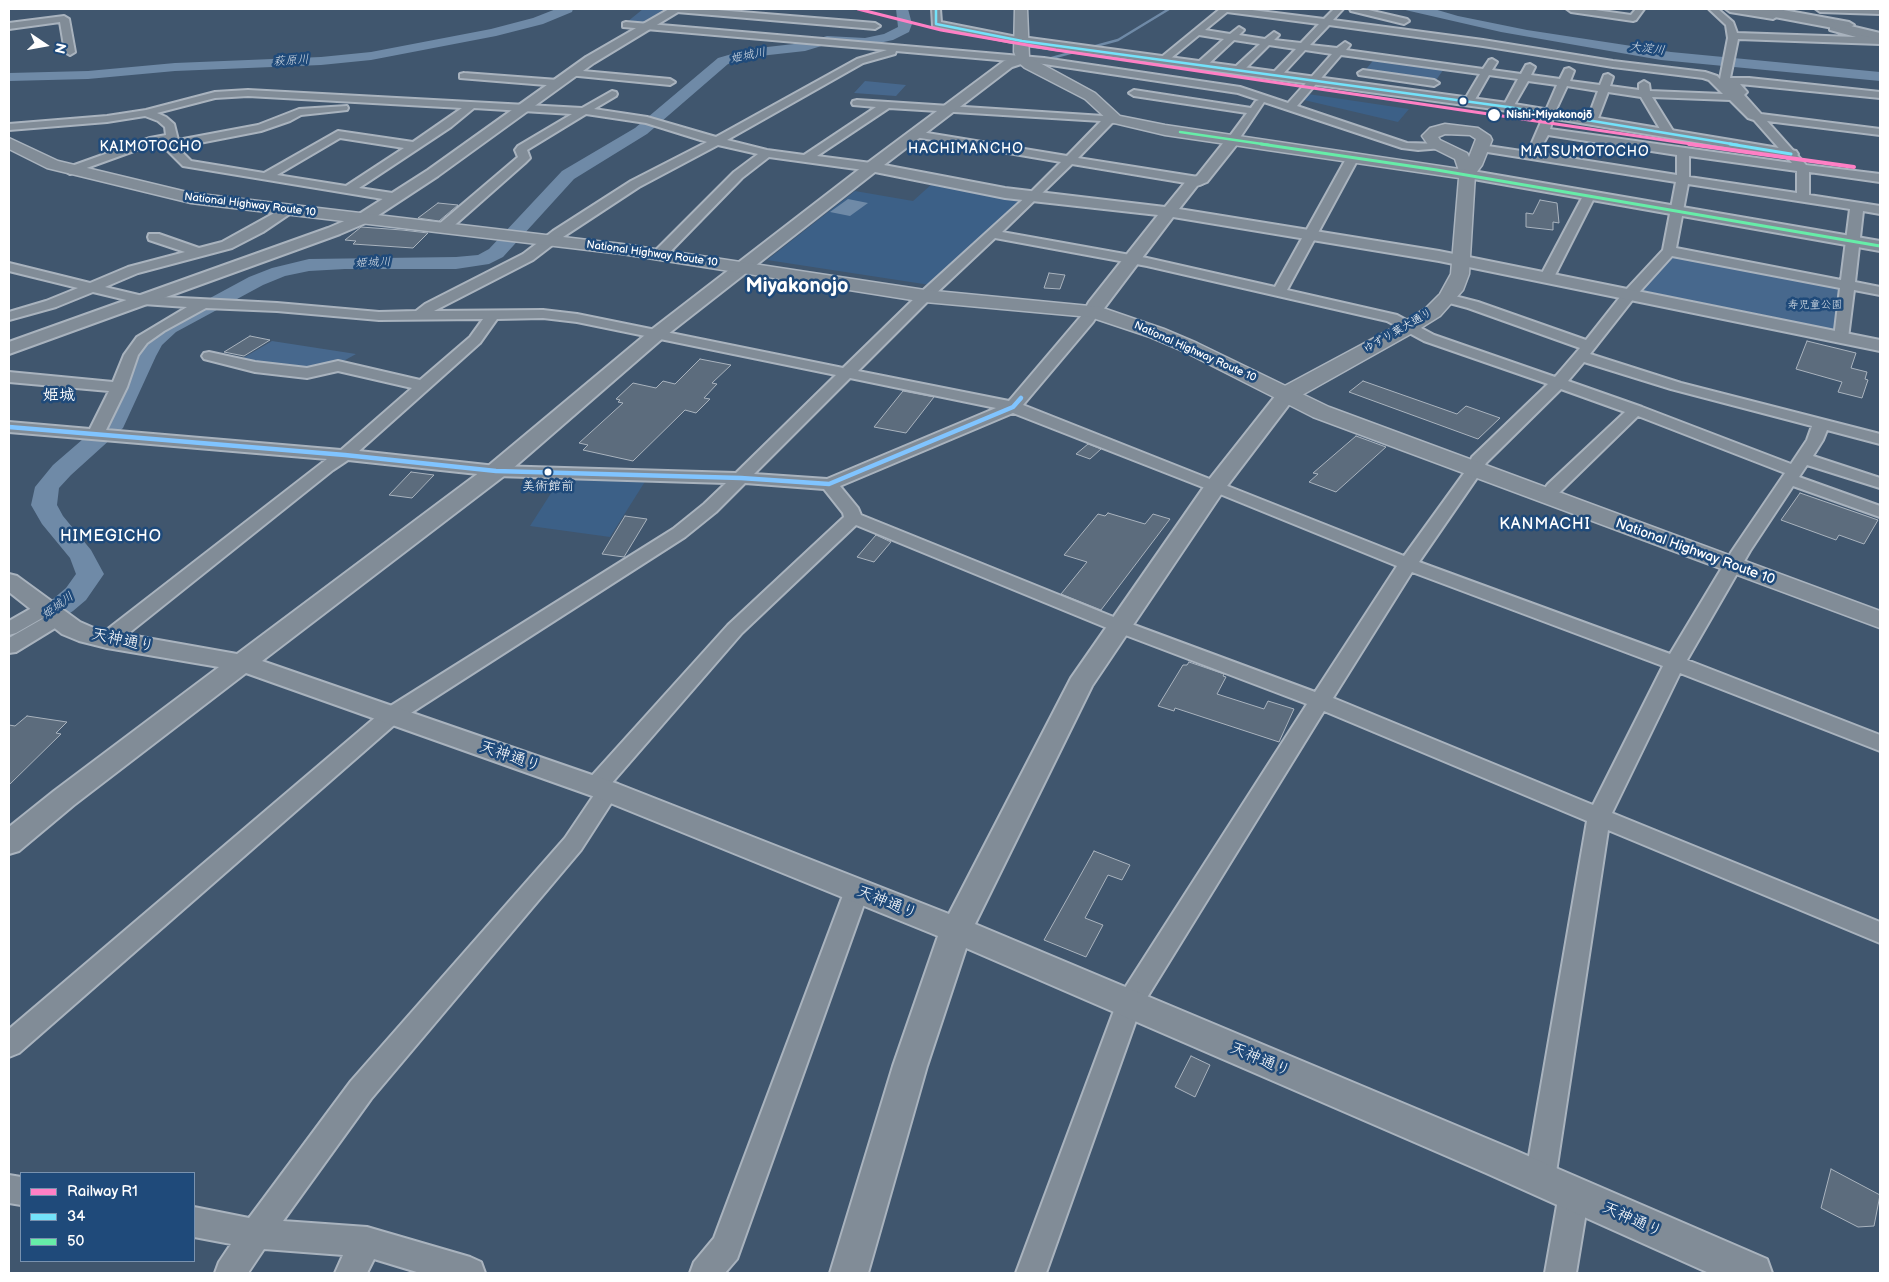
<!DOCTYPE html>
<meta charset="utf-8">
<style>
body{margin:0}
#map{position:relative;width:1889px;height:1282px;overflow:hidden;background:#40566e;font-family:"Balsamiq Sans",sans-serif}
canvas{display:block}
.frame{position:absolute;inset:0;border:10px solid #fff;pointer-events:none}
.legend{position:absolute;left:20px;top:1172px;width:175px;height:90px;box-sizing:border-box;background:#1f4a7a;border:1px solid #7992af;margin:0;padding:6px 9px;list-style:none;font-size:15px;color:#fff}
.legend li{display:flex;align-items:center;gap:10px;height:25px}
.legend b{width:25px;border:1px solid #7992af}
.north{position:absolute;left:20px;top:20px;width:50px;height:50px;-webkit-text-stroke:4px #1f4a7a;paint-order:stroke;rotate:102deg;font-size:14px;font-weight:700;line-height:20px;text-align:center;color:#fff}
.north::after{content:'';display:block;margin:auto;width:18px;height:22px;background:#fff;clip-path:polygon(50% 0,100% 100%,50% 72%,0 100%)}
</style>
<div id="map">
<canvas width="1889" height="1282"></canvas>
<div class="frame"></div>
<ul class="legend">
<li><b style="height:6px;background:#ff80c5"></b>Railway R1</li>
<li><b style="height:6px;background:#73e2fa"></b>34</li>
<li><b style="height:6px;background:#66eda8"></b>50</li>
</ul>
<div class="north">N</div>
</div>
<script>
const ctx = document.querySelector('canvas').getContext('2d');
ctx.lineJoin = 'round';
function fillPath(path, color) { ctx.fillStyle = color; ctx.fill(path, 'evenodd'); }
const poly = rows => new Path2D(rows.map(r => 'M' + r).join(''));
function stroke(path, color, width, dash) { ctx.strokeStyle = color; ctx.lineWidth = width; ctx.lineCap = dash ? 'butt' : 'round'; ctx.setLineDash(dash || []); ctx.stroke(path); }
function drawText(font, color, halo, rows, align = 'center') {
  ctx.font = font + ' "Balsamiq Sans","Klee One",sans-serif'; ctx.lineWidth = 5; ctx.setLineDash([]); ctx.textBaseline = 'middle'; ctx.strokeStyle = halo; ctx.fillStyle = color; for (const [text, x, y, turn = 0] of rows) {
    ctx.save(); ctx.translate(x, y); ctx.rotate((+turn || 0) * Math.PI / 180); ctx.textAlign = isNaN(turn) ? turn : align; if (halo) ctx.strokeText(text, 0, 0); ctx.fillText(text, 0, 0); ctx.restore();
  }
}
fillPath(poly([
 [1308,94,1409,109,1398,122,1304,100],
 [933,183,1021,200,930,285,767,260,855,191,913,201],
 [562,476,646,480,610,537,530,526]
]), '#3c6087');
fillPath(poly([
 [643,9,659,9,664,10,640,24,627,22],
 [1376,57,1446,66,1434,83,1363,73],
 [865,81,906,85,896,96,854,93],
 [1670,257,1841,288,1837,330,1640,290],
 [272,341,356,354,338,364,317,369,238,361]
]), '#47688d');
fillPath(poly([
 [1401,9,1434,9,1458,16,1527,30,1671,52,1880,72,1880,81,1661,60,1501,32],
 [848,199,868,203,850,216,830,212]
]), '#6f8aa7');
stroke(poly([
 [1033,57,1048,59,1118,40,1169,9]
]), '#6f8aa7', 2.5);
fillPath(poly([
 [556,9,573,9,572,12,543,24,496,36,371,60,321,65,175,71,88,79,9,81,9,73,88,71,175,63,321,57,371,52,491,29,533,18,556,9],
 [896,9,908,9,912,24,909,32,893,40,865,46,828,44,805,51,751,57,728,64,647,134,574,179,503,257,489,264,456,269,345,269,309,271,285,276,263,285,176,332,162,345,156,356,123,428,71,475,59,488,57,505,63,516,91,550,104,574,86,600,73,611,19,646,9,648,9,626,53,599,66,588,76,574,70,558,42,524,31,505,35,487,53,465,105,420,142,342,162,324,249,277,272,268,309,259,456,257,478,255,489,249,562,171,635,128,718,58,749,49,803,43,827,36,865,38,884,34,898,27,896,9]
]), '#6f8aa7');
const building = poly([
 [1540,200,1557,203,1559,223,1553,222,1553,230,1526,227,1526,213,1533,214,1540,200],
 [438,203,458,205,439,221,418,218,438,203],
 [361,227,402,230,428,233,413,248,353,244,356,241,345,240,361,227],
 [1049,273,1065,275,1060,289,1044,288,1049,273],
 [250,336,270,340,244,356,224,352,250,336],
 [1807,341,1856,353,1851,368,1867,372,1865,379,1868,380,1862,398,1838,392,1842,382,1796,369,1807,341],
 [700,359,731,365,712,383,717,384,704,398,710,399,696,413,685,410,682,413,633,461,583,450,588,445,579,443,623,403,618,402,620,400,616,399,633,383,656,388,663,381,675,384,700,359],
 [1363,381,1457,414,1466,406,1500,418,1478,439,1349,392,1363,381],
 [903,391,934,397,906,433,874,427,903,391],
 [1356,436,1386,447,1336,492,1309,482,1318,474,1313,473,1356,436],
 [1088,444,1101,449,1090,459,1076,454,1088,444],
 [411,472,434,475,412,498,389,495,411,472],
 [1800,493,1878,520,1864,544,1839,535,1836,540,1781,520,1800,493],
 [1108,513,1145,524,1153,514,1170,519,1101,610,1061,594,1087,562,1064,555,1098,514,1105,516,1108,513],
 [625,516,647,519,624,557,602,554,625,516],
 [876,535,891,542,874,562,857,557,876,535],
 [1189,662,1224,674,1223,676,1226,677,1217,694,1264,709,1268,701,1294,709,1279,742,1175,708,1174,711,1158,706,1183,665,1187,665,1189,662],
 [27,716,67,722,56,733,61,734,9,785,9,725,15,726,27,716],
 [1094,851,1130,865,1122,880,1108,875,1085,918,1103,925,1086,957,1044,940,1094,851],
 [1191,1056,1210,1065,1195,1097,1175,1087,1191,1056],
 [1831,1169,1880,1195,1874,1226,1858,1227,1821,1208,1831,1169]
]);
fillPath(building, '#5c6c7d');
stroke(building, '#a9b3be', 1);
const minor = poly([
 [673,9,705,9,875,23,880,26,875,29,677,12,673,9],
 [932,9,940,9,941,22,1022,38,1027,41,1022,44,933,26,932,9],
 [1220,9,1244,9,1324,19,1334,9,1343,9,1333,20,1483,40,1613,61,1705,72,1717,76,1720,79,1728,38,1726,25,1709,9,1718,9,1733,22,1737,33,1856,37,1830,30,1830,26,1833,25,1880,38,1880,44,1738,39,1730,78,1749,78,1880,92,1880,98,1740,84,1747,92,1744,95,1761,114,1880,129,1880,135,1767,121,1806,165,1880,174,1880,182,1809,172,1809,195,1880,206,1880,214,1863,211,1855,282,1880,287,1880,295,1854,290,1848,338,1846,341,1841,342,1836,341,1834,338,1840,288,1672,256,1634,298,1590,354,1681,383,1880,434,1880,444,1827,430,1823,440,1813,456,1880,478,1880,488,1807,465,1799,477,1880,506,1880,517,1793,486,1750,551,1687,660,1880,735,1880,751,1680,673,1612,813,1880,922,1880,943,1608,830,1555,1179,1550,1189,1540,1193,1530,1189,1525,1179,1587,821,1324,711,1140,1009,1046,1273,1016,1273,1119,997,1307,704,1112,630,856,525,742,633,611,784,616,785,619,791,581,850,371,1099,283,1221,367,1227,470,1257,481,1262,485,1273,420,1273,374,1259,367,1273,335,1273,343,1255,264,1249,248,1273,215,1273,219,1262,231,1244,194,1237,194,1207,249,1218,351,1081,565,838,594,795,587,793,584,787,587,781,728,625,844,517,843,513,824,489,745,483,716,512,685,537,400,720,19,1053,9,1057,9,1029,384,710,673,529,704,504,726,483,496,476,348,460,333,470,114,645,107,646,100,645,97,640,100,635,327,459,9,432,9,422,90,429,109,391,9,382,9,372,113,382,124,355,137,337,187,307,143,304,93,292,56,307,9,320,9,312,46,301,78,288,9,271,9,263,90,283,128,267,185,252,149,240,148,237,149,234,159,234,199,248,222,242,287,206,293,210,291,213,263,232,232,248,138,273,105,287,143,296,277,303,379,312,416,311,425,304,523,254,553,231,631,181,707,142,646,123,586,114,527,150,530,158,525,163,448,231,443,232,437,228,438,225,518,157,515,150,518,146,572,114,474,108,451,127,359,188,399,194,401,197,395,201,183,166,168,151,165,145,167,141,156,143,70,174,64,170,66,168,150,138,166,135,165,127,158,121,145,116,107,122,9,130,9,124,107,116,146,110,215,92,248,90,582,108,612,91,616,92,617,94,616,96,594,109,647,117,716,137,857,59,887,50,623,27,623,23,626,22,1044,58,1240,87,1288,103,1332,54,1305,50,1280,77,1276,78,1271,75,1296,49,1269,45,1242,72,1238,73,1233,70,1234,68,1260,44,1234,40,1204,68,1200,69,1195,66,1196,64,1224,39,1199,35,1165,63,1159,63,1159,59,1220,9],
 [1227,12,1319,24,1301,43,1274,40,1279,35,1274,32,1265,39,1239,35,1244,30,1239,27,1230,34,1205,30,1227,12],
 [1329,25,1483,46,1613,67,1703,78,1709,80,1723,94,1650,91,1649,84,1644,81,1639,84,1639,90,1610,86,1613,77,1608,74,1604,75,1600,85,1570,81,1574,71,1569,68,1565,69,1560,79,1531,75,1535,67,1530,64,1526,65,1521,74,1492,70,1497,62,1492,59,1489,60,1483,69,1346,50,1350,45,1345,42,1337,48,1310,45,1329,25],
 [896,51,1044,64,1238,93,1259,100,1256,101,1251,108,1134,90,1129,93,1134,96,1247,113,1227,140,1233,143,1237,142,1264,102,1402,148,1418,150,1443,148,1445,146,1443,144,1407,143,1297,106,1341,55,1480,74,1464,101,1469,104,1473,103,1489,75,1518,79,1503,107,1508,110,1513,107,1528,81,1557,85,1528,152,1481,145,1475,148,1481,151,1676,182,1663,250,1624,292,1586,340,1478,302,1447,294,1442,295,1440,298,1442,301,1468,308,1580,348,1555,377,1434,335,1397,315,1287,290,1359,157,1357,155,1353,154,1347,157,1275,287,1147,258,1002,232,1072,164,1198,185,1202,184,1204,181,1202,178,1198,177,1078,158,1112,123,1119,121,1120,119,1119,117,857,100,853,101,852,103,853,105,876,107,804,155,767,150,727,140,863,63,895,54,896,51],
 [1567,86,1598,91,1587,121,1592,124,1597,121,1608,92,1641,97,1663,134,1669,137,1675,134,1652,97,1730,100,1748,118,1754,120,1792,163,1550,129,1554,114,1567,86],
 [248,96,462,108,413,142,338,131,264,173,191,161,180,150,179,147,261,131,290,121,301,115,347,110,348,108,347,106,299,109,258,125,178,140,174,124,166,117,157,113,215,98,248,96],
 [889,108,1101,121,1067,156,915,131,911,132,909,134,915,137,1061,162,1030,193,920,293,843,368,577,314,543,310,434,311,533,260,563,237,639,187,718,145,758,154,734,172,655,251,653,254,655,257,665,257,742,178,769,157,871,171,875,169,877,167,871,163,817,156,889,108],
 [1548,135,1677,155,1677,175,1538,153,1548,135],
 [340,138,404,148,346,186,277,175,340,138],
 [1689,156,1797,171,1797,193,1689,177,1689,156],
 [1688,184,1850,209,1841,280,1676,248,1688,184],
 [995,238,1147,266,1387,321,1424,341,1548,384,1472,457,1467,469,1404,556,1023,405,1093,322,1100,311,1098,308,1088,308,1009,401,858,371,930,299,995,238],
 [206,308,277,311,379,320,483,319,470,337,420,380,338,361,307,368,255,362,209,352,204,353,202,356,204,359,255,372,307,378,338,371,412,388,341,450,106,430,127,387,138,355,147,343,164,331,206,308],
 [543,318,577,322,836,375,736,473,496,466,359,451,480,343,497,319,543,318],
 [1584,362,1671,389,1812,426,1807,440,1791,464,1642,407,1568,381,1584,362],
 [850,378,996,408,827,479,754,474,850,378],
 [1561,389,1625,412,1548,484,1545,488,1548,492,1554,493,1560,492,1638,416,1785,473,1732,551,1670,654,1419,562,1483,469,1486,463,1561,389],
 [1013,413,1210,490,1397,566,1315,692,1126,622,861,515,858,508,840,486,1013,413],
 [1412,572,1663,666,1593,805,1333,698,1412,572],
 [1350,9,1364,9,1407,19,1409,21,1404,24,1351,11,1350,9],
 [1567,9,1588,9,1631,15,1636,9,1644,9,1636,20,1633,21,1571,12,1567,9],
 [1726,9,1745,9,1773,13,1778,16,1773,19,1730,12,1726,9],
 [1766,9,1778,9,1849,22,1854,25,1849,28,1770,13,1767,12,1766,9],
 [1816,9,1880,9,1880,14,1820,12,1816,9],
 [64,16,69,19,75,52,70,55,65,52,60,22,9,29,9,23,64,16],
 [572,70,670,79,675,82,670,85,568,75,567,73,572,70],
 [1363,70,1434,80,1439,83,1434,86,1359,75,1358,73,1363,70],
 [464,73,558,80,563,83,558,86,460,78,460,74,464,73],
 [1589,192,1595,196,1554,277,1547,281,1542,280,1540,277,1583,196,1589,192],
 [44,603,51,605,54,609,51,613,16,633,9,635,9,621,37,605,44,603],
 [58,612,65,614,68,618,65,622,16,652,9,653,9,638,51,614,58,612],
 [857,880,866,883,869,890,737,1259,725,1273,690,1273,694,1262,714,1238,845,890,848,883,857,880],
 [9,1175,21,1177,21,1205,9,1203,9,1175],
 [1574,1180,1585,1184,1589,1194,1576,1273,1545,1273,1559,1194,1563,1184,1574,1180]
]);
const tertiary = poly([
 [669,9,683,9,594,63,438,176,368,222,340,234,9,354,9,342,328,228,356,216,428,170,586,57,669,9],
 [1742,9,1765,9,1834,22,1880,33,1880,40,1833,28,1748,12,1742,9],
 [1022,37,1508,103,1791,150,1796,151,1798,154,1796,157,1791,158,1508,111,1018,44,1016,41,1018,38,1022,37],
 [1023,55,1029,59,1027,62,1012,67,884,165,1005,188,1165,207,1187,180,1197,176,1228,137,1233,136,1238,137,1240,140,1238,143,1207,182,1197,186,1179,209,1439,251,1880,340,1880,351,1439,261,1173,217,1099,315,1093,316,1087,315,1084,311,1089,302,1158,215,1005,198,875,172,663,338,504,476,262,661,618,784,949,914,1071,678,1208,481,1280,390,1287,388,1294,390,1297,394,1224,490,1092,686,975,924,1512,1149,1767,1259,1772,1273,1709,1273,1486,1173,966,948,927,1066,868,1273,830,1273,893,1066,938,936,598,798,246,673,74,805,19,851,9,854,9,827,54,791,219,667,107,648,79,641,62,634,9,592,9,574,17,576,80,622,96,629,237,654,488,466,651,330,866,164,1004,61,1023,55],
 [1467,170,1880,241,1880,251,1462,177,1460,174,1462,171,1467,170]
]);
const secondary = poly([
 [1445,124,1478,128,1490,136,1492,140,1482,165,1473,177,1461,177,1455,159,1429,146,1422,136,1430,128,1445,124],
 [1445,134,1470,135,1476,139,1469,157,1467,153,1440,140,1438,137,1445,134]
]);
const primary = poly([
 [1015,9,1027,9,1029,57,1095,93,1120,116,1165,125,1473,171,1475,174,1469,274,1463,290,1440,316,1416,331,1295,399,1287,400,1279,399,1276,394,1279,389,1402,323,1426,308,1440,294,1451,274,1459,178,1165,135,1110,122,1085,99,1025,68,1018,62,1014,52,1015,9]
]);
const trunk = poly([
 [9,138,58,161,191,193,622,244,925,290,1100,307,1164,329,1197,343,1329,407,1880,611,1880,628,1313,417,1183,351,1150,337,1090,317,925,302,622,254,191,203,47,168,9,149,9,138]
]);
stroke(minor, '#a9b3be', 4);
stroke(tertiary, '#a9b3be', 4);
stroke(secondary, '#a9b3be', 3);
stroke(primary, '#a9b3be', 3);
stroke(trunk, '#a9b3be', 3);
fillPath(minor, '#818c97');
fillPath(tertiary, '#818c97');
fillPath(secondary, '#818c97');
fillPath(primary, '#818c97');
fillPath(trunk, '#818c97');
stroke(poly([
 [936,9,936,24,1022,41,1508,107,1738,145]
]), '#73e2fa', 2.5);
stroke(poly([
 [1730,144,1791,154]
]), '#73e2fa', 3);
stroke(poly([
 [1180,132,1269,145]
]), '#66eda8', 2.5);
stroke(poly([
 [1261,144,1437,170,1880,246]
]), '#66eda8', 3);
stroke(poly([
 [9,427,345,455,496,471,741,478,829,484,1013,407,1021,398]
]), '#80c4ff', 4.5);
stroke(poly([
 [858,9,941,30,1056,50,1698,145]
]), '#ff80c5', 3);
stroke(poly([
 [1689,144,1854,167]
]), '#ff80c5', 4);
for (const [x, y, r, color] of [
 [1463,101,4.5,"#fff"],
 [1494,115,7,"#fff"],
 [548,472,4.5,"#fff"]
]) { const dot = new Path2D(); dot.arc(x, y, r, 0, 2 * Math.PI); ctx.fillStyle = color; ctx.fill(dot); stroke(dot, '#1f4a7a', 2); }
drawText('bold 11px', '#fff', '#1f4a7a', [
 ["Nishi-Miyakonojō",1506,115]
], 'left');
drawText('11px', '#fff', '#1f4a7a', [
 ["National Highway Route 10",250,205,7],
 ["National Highway Route 10",652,254,8],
 ["ゆずり葉大通り",1398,331,-30],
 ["National Highway Route 10",1195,352,24]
]);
drawText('11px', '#dae1e9', '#1f4a7a', [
 ["寿児童公園",1815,305]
]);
drawText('italic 12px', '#d5dde6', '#1f4a7a', [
 ["大淀川",1647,49,7],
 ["姫城川",748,56,-11],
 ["萩原川",291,61,-4],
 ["姫城川",373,263,-2],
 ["姫城川",58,606,-36]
]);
drawText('13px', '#fff', '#1f4a7a', [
 ["美術館前",548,487]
]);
ctx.letterSpacing = '1px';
drawText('14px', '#fff', '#1f4a7a', [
 ["KAIMOTOCHO",151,147],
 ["HACHIMANCHO",966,149],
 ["MATSUMOTOCHO",1585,152]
]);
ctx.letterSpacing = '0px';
drawText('14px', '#fff', '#1f4a7a', [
 ["National Highway Route 10",1695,552,20]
]);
drawText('bold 16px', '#fff', '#1f4a7a', [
 ["姫城",59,396]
]);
ctx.letterSpacing = '1px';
drawText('16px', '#fff', '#1f4a7a', [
 ["KANMACHI",1545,525],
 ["HIMEGICHO",111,537]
]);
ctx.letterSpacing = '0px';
drawText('16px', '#fff', '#1f4a7a', [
 ["天神通り",123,641,12],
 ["天神通り",510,757,19],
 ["天神通り",887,903,22],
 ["天神通り",1260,1060,23],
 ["天神通り",1632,1220,24]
]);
drawText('bold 20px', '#fff', '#1f4a7a', [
 ["Miyakonojo",797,287]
]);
</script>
